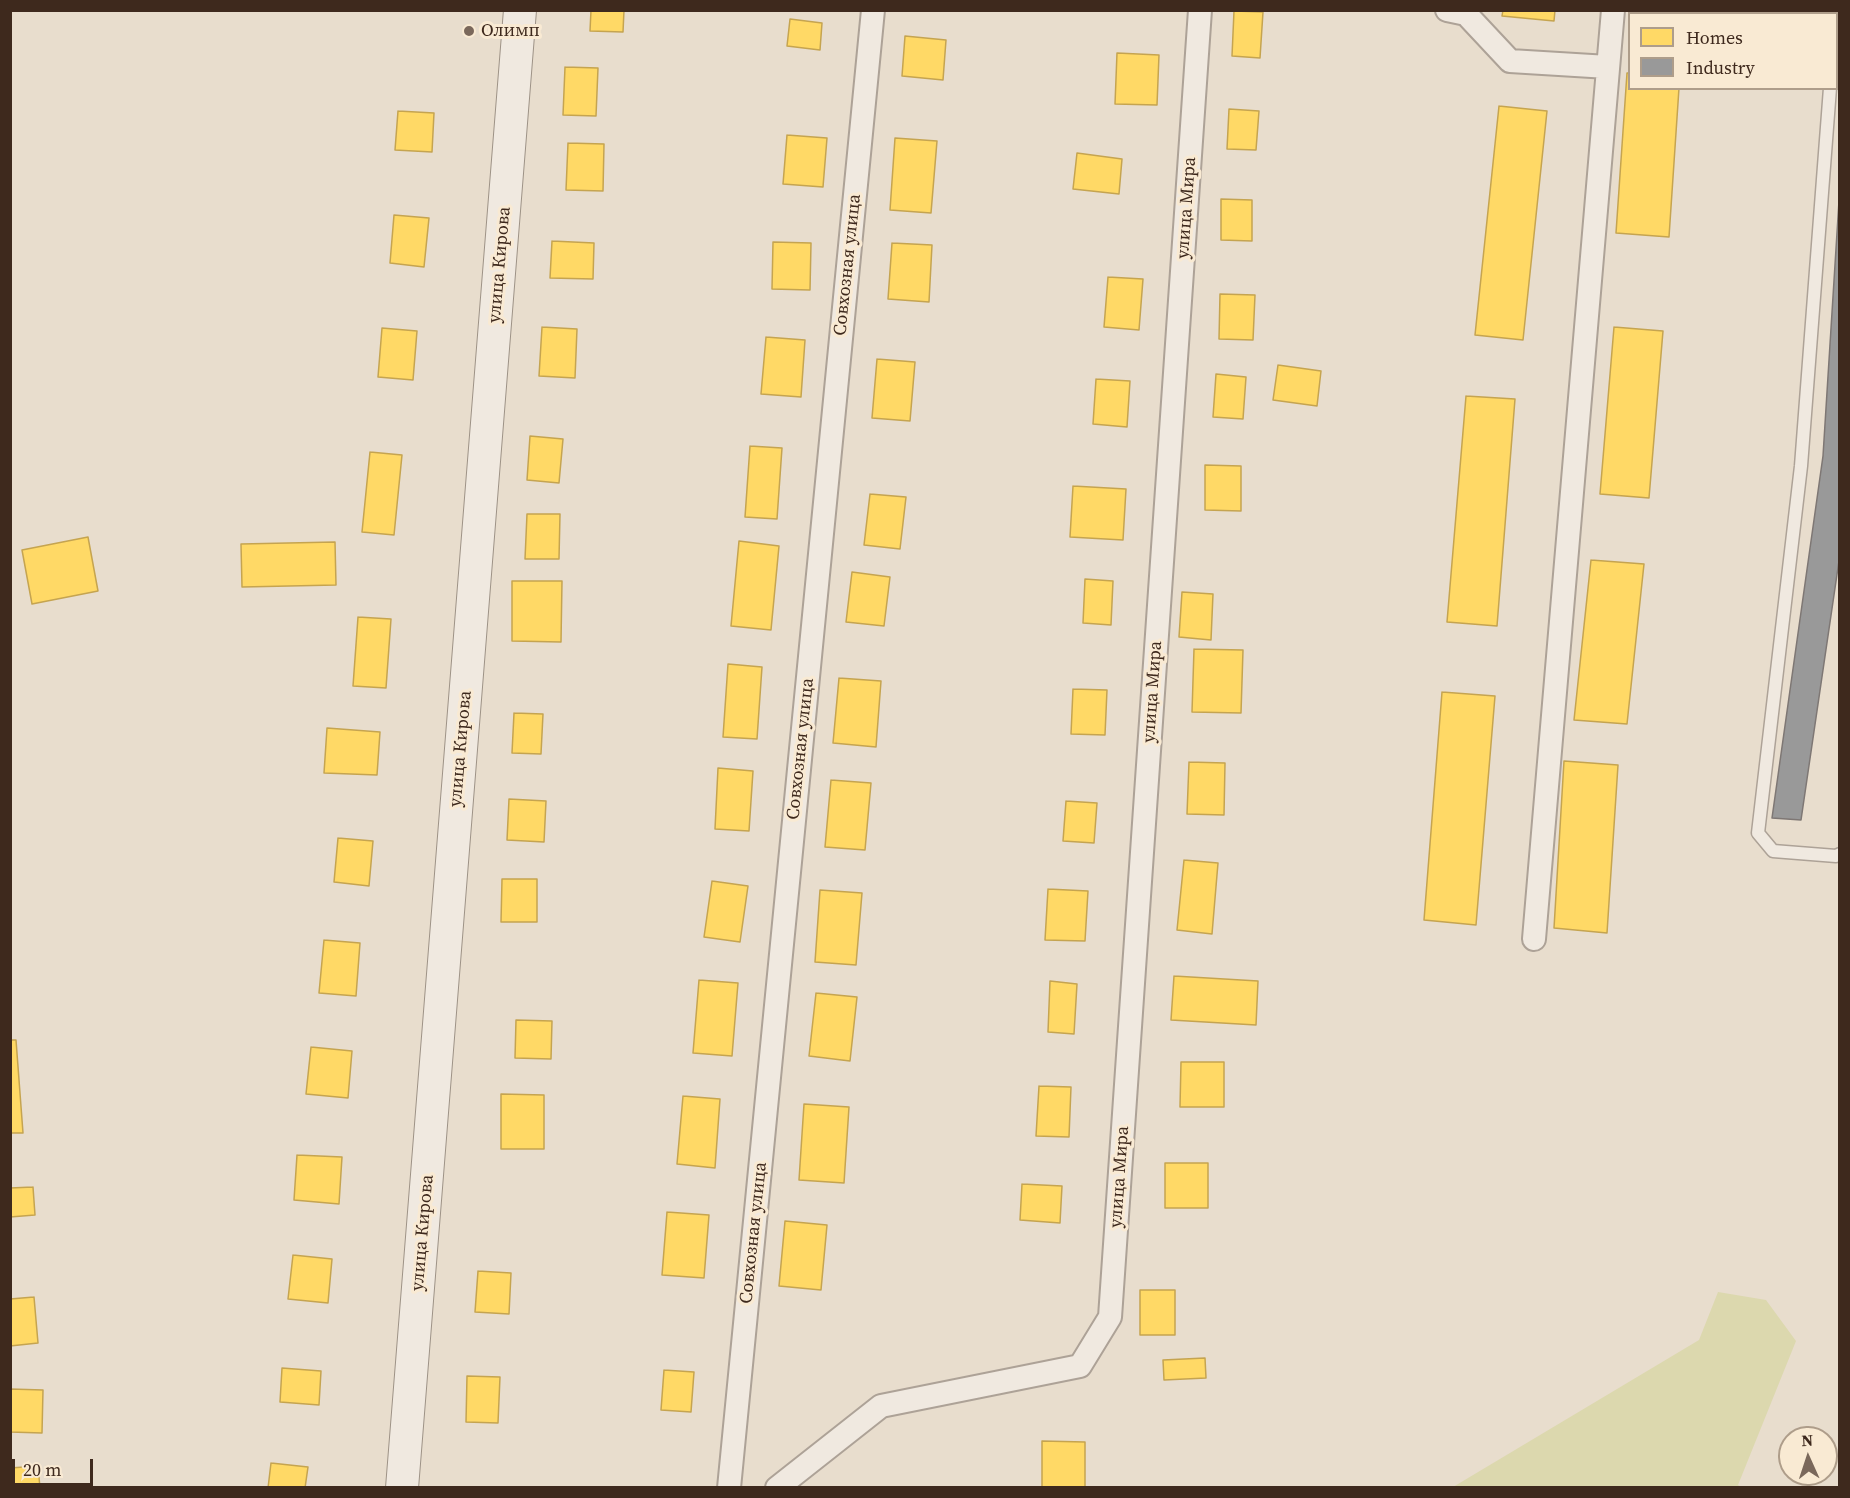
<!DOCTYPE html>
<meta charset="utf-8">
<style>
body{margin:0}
#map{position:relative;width:1850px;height:1498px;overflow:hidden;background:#e8ddcd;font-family:"Source Serif 4",serif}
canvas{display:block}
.frame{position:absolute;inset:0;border:12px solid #3e291d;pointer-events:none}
.legend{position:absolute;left:1628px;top:12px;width:210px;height:78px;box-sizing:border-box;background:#f9ead3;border:2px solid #ae9d8a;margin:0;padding:8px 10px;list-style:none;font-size:18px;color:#3e291d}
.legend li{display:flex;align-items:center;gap:12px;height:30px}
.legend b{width:30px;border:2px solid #ae9d8a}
.north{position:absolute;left:1778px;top:1426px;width:60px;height:60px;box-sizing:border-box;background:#f9ead3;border:2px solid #ae9d8a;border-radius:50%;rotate:357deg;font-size:16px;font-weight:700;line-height:24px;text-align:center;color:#3e291d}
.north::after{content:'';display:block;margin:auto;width:21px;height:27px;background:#7a685b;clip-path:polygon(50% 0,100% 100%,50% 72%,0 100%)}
.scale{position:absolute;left:12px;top:1459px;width:81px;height:27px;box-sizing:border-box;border:3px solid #3e291d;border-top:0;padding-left:8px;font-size:18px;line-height:21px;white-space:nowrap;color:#3e291d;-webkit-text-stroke:4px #f9ead3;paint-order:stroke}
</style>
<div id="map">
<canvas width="1850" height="1498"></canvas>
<div class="frame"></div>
<ul class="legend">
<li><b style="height:16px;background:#ffd966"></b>Homes</li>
<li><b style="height:16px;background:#999"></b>Industry</li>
</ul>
<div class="north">N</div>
<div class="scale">20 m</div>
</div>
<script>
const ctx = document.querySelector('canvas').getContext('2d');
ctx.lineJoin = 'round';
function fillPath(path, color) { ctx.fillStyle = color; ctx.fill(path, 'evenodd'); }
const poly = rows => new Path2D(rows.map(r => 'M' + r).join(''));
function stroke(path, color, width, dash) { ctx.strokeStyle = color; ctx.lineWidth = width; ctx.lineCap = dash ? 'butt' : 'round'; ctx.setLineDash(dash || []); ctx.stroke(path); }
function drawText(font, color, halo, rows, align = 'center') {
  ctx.font = font + ' "Source Serif 4",serif'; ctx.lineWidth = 6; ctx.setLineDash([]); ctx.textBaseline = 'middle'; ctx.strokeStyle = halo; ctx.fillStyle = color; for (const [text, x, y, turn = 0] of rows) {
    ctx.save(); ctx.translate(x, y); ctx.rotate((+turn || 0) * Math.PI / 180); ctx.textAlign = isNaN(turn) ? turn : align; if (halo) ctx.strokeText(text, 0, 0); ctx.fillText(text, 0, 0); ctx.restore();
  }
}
fillPath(poly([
 [1718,1292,1766,1300,1796,1341,1738,1485,1742,1487,1453,1487,1699,1340]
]), '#dcd8ae');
const homes = poly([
 [591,10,624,10,623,32,590,31,591,10],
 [1503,10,1555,10,1554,21,1502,16,1503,10],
 [1638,10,1693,10,1693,14,1638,14,1638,10],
 [1234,11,1263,12,1260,58,1232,56,1234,11],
 [790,19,822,23,820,50,787,46,790,19],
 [905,36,946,40,943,80,902,76,905,36],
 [1117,53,1159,55,1157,105,1115,104,1117,53],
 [565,67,598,68,596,116,563,115,565,67],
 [1627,73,1630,73,1630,88,1679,88,1669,237,1616,233,1627,73],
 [1499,106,1547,111,1523,340,1475,335,1499,106],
 [1229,109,1259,111,1256,150,1227,149,1229,109],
 [398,111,434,113,432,152,395,150,398,111],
 [787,135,827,138,823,187,783,184,787,135],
 [895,138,937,141,931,213,890,210,895,138],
 [568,143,604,144,603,191,566,190,568,143],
 [1077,153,1122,159,1119,194,1073,189,1077,153],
 [1221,199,1252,200,1252,241,1221,240,1221,199],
 [394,215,429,218,424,267,390,263,394,215],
 [552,241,594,243,593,279,550,278,552,241],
 [773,242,811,243,810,290,772,289,773,242],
 [892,243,932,245,929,302,888,299,892,243],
 [1108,277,1143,279,1139,330,1104,327,1108,277],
 [1220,294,1255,295,1253,340,1219,339,1220,294],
 [542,327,577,329,575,378,539,376,542,327],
 [1614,327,1663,331,1649,498,1600,494,1614,327],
 [382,328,417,331,413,380,378,377,382,328],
 [766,337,805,340,801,397,761,394,766,337],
 [877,359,915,362,910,421,872,418,877,359],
 [1278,365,1321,371,1317,406,1273,400,1278,365],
 [1216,374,1246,377,1243,419,1213,417,1216,374],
 [1096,379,1130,381,1127,427,1093,424,1096,379],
 [1466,396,1515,399,1497,626,1447,622,1466,396],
 [530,436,563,439,559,483,527,480,530,436],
 [750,446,782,448,777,519,745,517,750,446],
 [370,452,402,455,394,535,362,532,370,452],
 [1205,465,1241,466,1241,511,1205,510,1205,465],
 [1073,486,1126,489,1123,540,1070,537,1073,486],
 [870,494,906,497,900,549,864,545,870,494],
 [527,514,560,514,559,559,525,559,527,514],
 [88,537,98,591,32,604,22,550,88,537],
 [739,541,779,546,771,630,731,626,739,541],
 [335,542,336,585,242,587,241,544,335,542],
 [1591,560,1644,564,1627,724,1574,720,1591,560],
 [852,572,890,577,884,626,846,622,852,572],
 [1085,579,1113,581,1111,625,1083,623,1085,579],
 [512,581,562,581,561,642,512,641,512,581],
 [1182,592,1213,594,1211,640,1179,637,1182,592],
 [358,617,391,619,386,688,353,686,358,617],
 [1194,649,1243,650,1241,713,1192,712,1194,649],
 [728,664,762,667,757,739,723,737,728,664],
 [839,678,881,681,876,747,833,743,839,678],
 [1073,689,1107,690,1105,735,1071,734,1073,689],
 [1442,692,1495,696,1476,925,1424,920,1442,692],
 [514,713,543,714,541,754,512,753,514,713],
 [327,728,380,732,377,775,324,773,327,728],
 [1564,761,1618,765,1607,933,1554,928,1564,761],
 [1189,762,1225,763,1224,815,1187,814,1189,762],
 [718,768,753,771,749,831,715,829,718,768],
 [831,780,871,783,865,850,825,847,831,780],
 [509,799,546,801,544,842,507,840,509,799],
 [1066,801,1097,803,1094,843,1063,841,1066,801],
 [338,838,373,841,369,886,334,882,338,838],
 [1184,860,1218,863,1212,934,1177,930,1184,860],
 [502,879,537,879,537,922,501,922,502,879],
 [712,881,748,886,740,942,704,937,712,881],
 [1048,889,1088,891,1085,941,1045,940,1048,889],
 [820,890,862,893,856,965,815,962,820,890],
 [324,940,360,943,356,996,319,993,324,940],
 [1174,976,1258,981,1256,1025,1171,1020,1174,976],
 [699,980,738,983,732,1056,693,1053,699,980],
 [1050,981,1077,984,1074,1034,1048,1032,1050,981],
 [816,993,857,997,850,1061,809,1056,816,993],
 [516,1020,552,1021,551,1059,515,1058,516,1020],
 [10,1040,16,1040,23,1133,10,1133,10,1040],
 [311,1047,352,1051,348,1098,306,1094,311,1047],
 [1181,1062,1224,1062,1224,1107,1180,1107,1181,1062],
 [1039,1086,1071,1087,1069,1137,1036,1136,1039,1086],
 [501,1094,544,1095,544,1149,501,1149,501,1094],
 [683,1096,720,1099,715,1168,677,1164,683,1096],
 [804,1104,849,1107,844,1183,799,1180,804,1104],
 [297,1155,342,1157,339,1204,294,1200,297,1155],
 [1165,1163,1208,1163,1208,1208,1165,1208,1165,1163],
 [1022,1184,1062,1186,1060,1223,1020,1220,1022,1184],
 [33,1187,35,1215,10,1217,10,1188,33,1187],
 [667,1212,709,1215,704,1278,662,1275,667,1212],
 [785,1221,827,1225,821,1290,779,1286,785,1221],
 [293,1255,332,1259,328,1303,288,1299,293,1255],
 [478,1271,511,1273,509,1314,475,1312,478,1271],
 [1140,1290,1175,1290,1175,1335,1140,1335,1140,1290],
 [34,1297,38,1343,10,1346,10,1299,34,1297],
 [1205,1358,1206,1378,1164,1380,1163,1360,1205,1358],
 [282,1368,321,1371,319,1405,280,1402,282,1368],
 [664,1370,694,1372,691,1412,661,1410,664,1370],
 [467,1376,500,1377,498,1423,466,1422,467,1376],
 [10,1389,43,1390,42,1433,10,1432,10,1389],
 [1042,1441,1085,1442,1085,1487,1042,1487,1042,1441],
 [271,1463,308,1467,305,1488,268,1488,271,1463],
 [38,1466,40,1488,10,1488,10,1468,38,1466]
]);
fillPath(homes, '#ffd966');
stroke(homes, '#c5a450', 1.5);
const industry = poly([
 [1840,185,1840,554,1801,820,1772,818,1823,456,1840,185]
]);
fillPath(industry, '#999');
stroke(industry, '#7e7774', 1.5);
const lane = poly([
 [1836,14,1837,10],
 [1830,88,1801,466,1758,833,1773,851,1836,856,1840,854]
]);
const street = poly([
 [1447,10,1466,14,1510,61,1608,67],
 [1534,939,1613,10],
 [729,1488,873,10],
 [777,1488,881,1406,1080,1366,1110,1317,1200,10]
]);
const secondary = poly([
 [402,1488,520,10]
]);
stroke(lane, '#ada297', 15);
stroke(street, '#ada297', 26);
stroke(secondary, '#9d9286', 34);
stroke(lane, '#f0e9e0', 12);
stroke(street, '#f0e9e0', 22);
stroke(secondary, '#f0e9e0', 32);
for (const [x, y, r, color] of [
 [469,31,6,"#7a685b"]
]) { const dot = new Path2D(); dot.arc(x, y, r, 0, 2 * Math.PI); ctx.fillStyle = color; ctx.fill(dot); stroke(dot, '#f9ead3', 2); }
drawText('18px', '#3e291d', '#f9ead3', [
 ["Олимп",481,31]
], 'left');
drawText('18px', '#3e291d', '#f9ead3', [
 ["улица Мира",1187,208,-86],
 ["улица Кирова",500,265,-85],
 ["Совхозная улица",848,265,-84],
 ["улица Мира",1153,692,-86],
 ["улица Кирова",461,749,-85],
 ["Совхозная улица",801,749,-84],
 ["улица Мира",1120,1177,-86],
 ["улица Кирова",423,1233,-85],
 ["Совхозная улица",754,1233,-84]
]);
</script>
